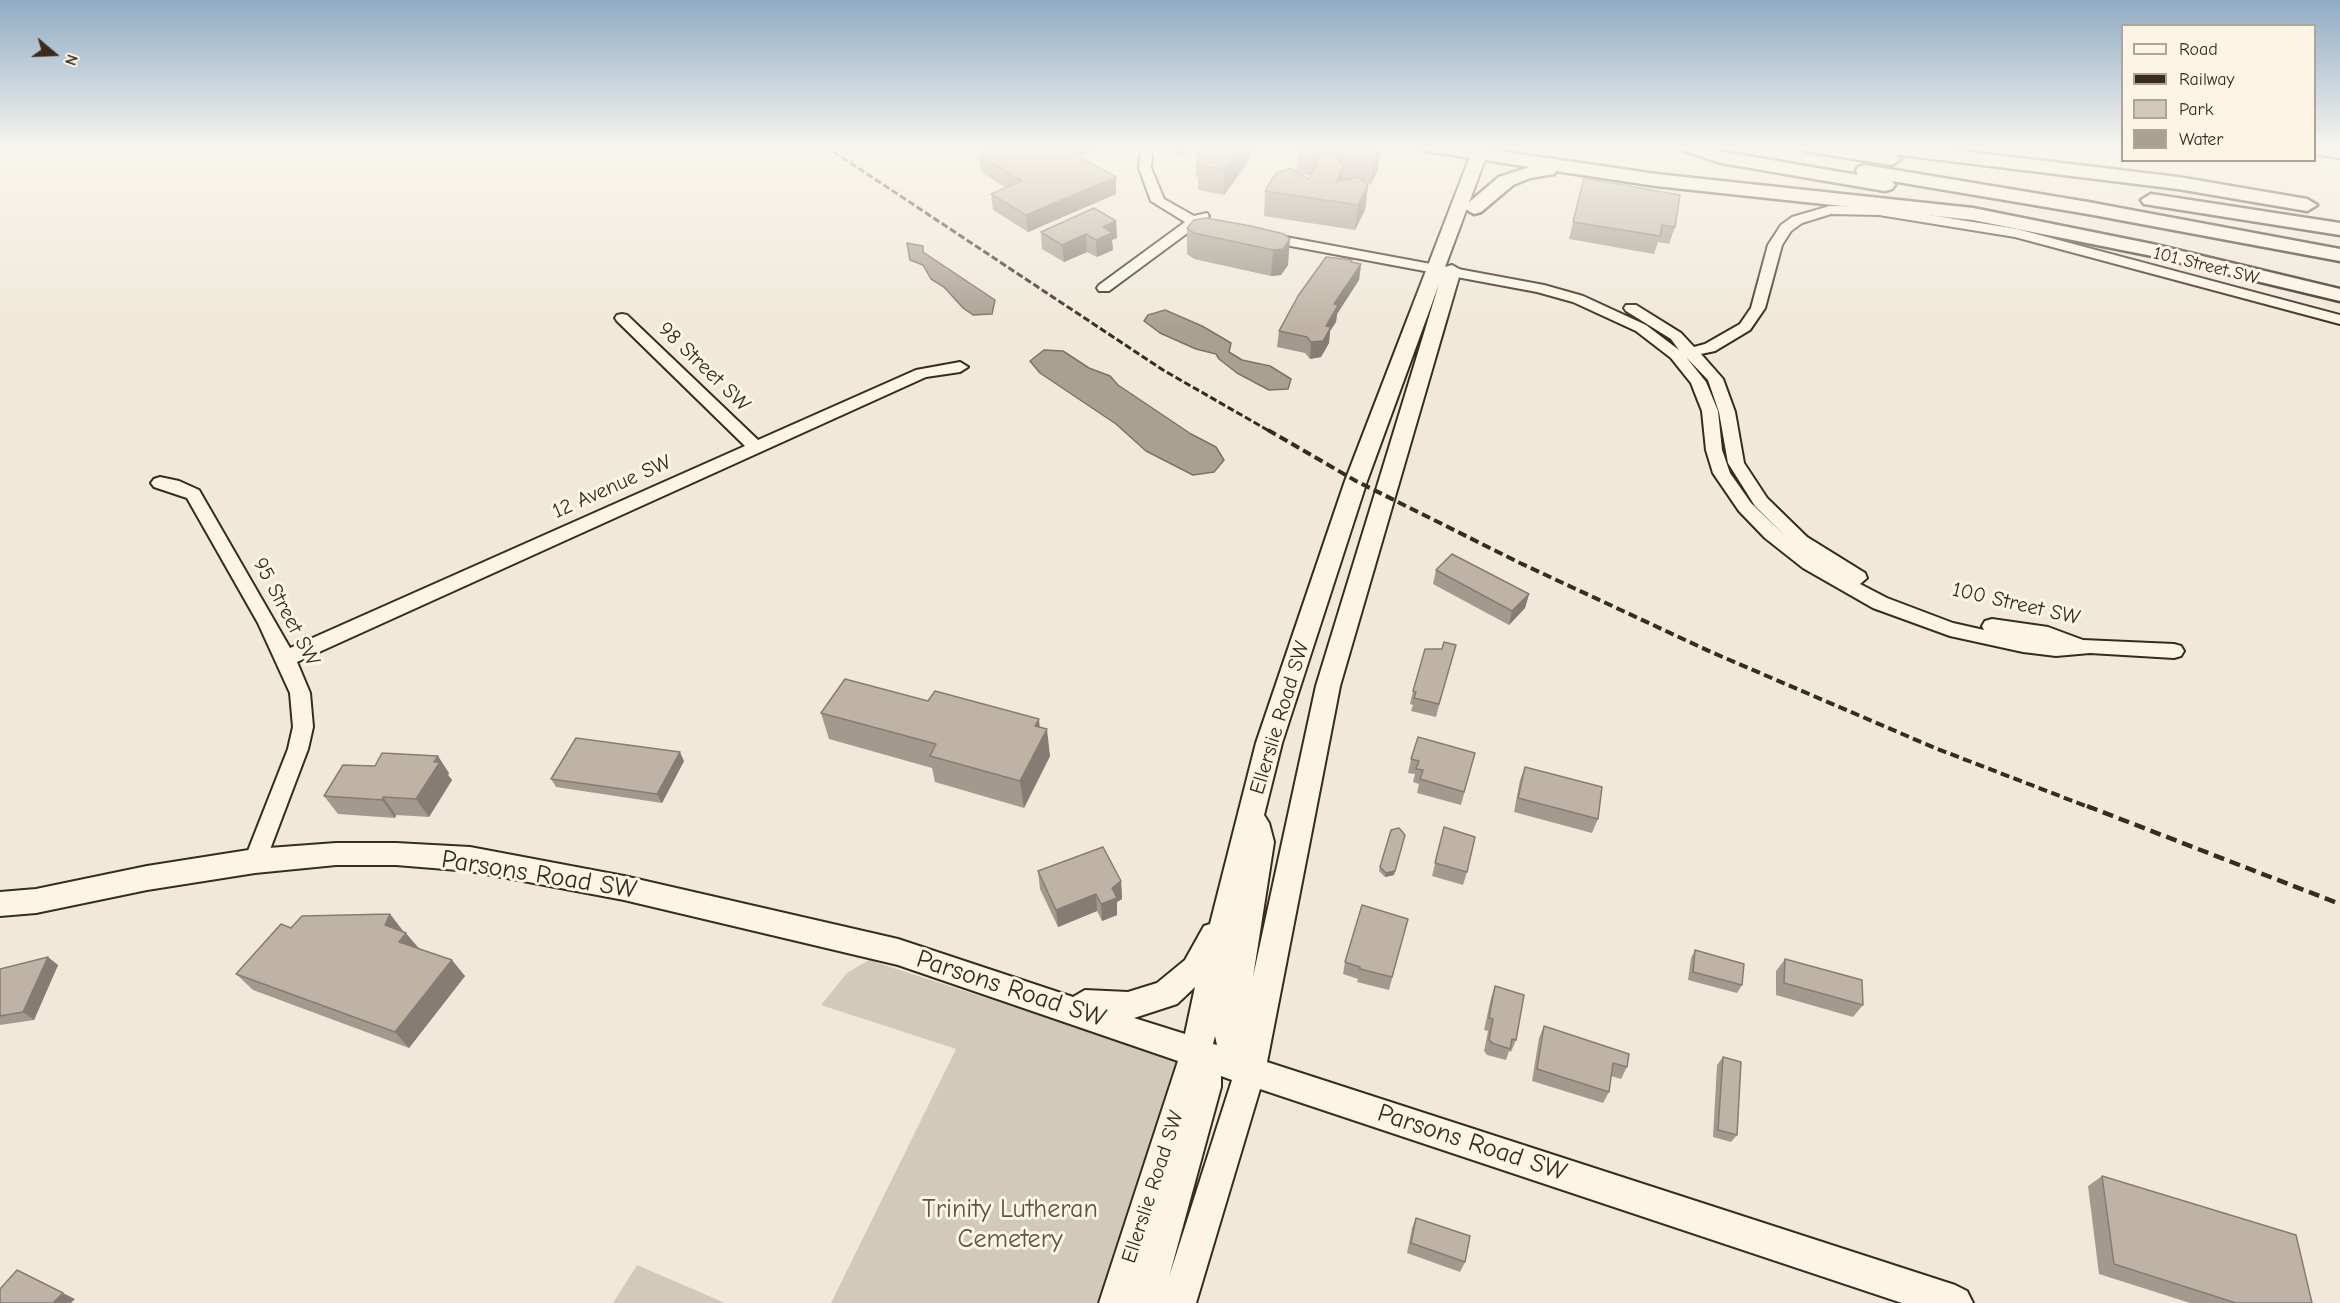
<!DOCTYPE html>
<style>
body{margin:0}
#map{position:relative;width:2340px;height:1303px;overflow:hidden;background:#f0e9d9;font-family:"Comic Neue",sans-serif}
canvas{display:block}
.legend{position:absolute;left:2121px;top:24px;width:195px;height:138px;box-sizing:border-box;background:#fcf5e5;border:2px solid #afa495;margin:0;padding:8px 10px;list-style:none;font-size:18px;color:#3b2a1e}
.legend li{display:flex;align-items:center;gap:12px;height:30px}
.legend b{width:30px;border:2px solid #afa495}
.north{position:absolute;left:24px;top:24px;width:60px;height:60px;-webkit-text-stroke:4px #fcf5e5;paint-order:stroke;rotate:109deg;font-size:16px;font-weight:700;line-height:24px;text-align:center;color:#3b2a1e}
.north::after{content:'';display:block;margin:auto;width:21px;height:27px;background:#3b2a1e;clip-path:polygon(50% 0,100% 100%,50% 72%,0 100%)}
</style>
<div id="map">
<canvas width="2340" height="1303"></canvas>
<ul class="legend">
<li><b style="height:8px;background:#fcf5e5"></b>Road</li>
<li><b style="height:8px;background:#3b2a1e"></b>Railway</li>
<li><b style="height:16px;background:#d2c9ba"></b>Park</li>
<li><b style="height:16px;background:#aaa091"></b>Water</li>
</ul>
<div class="north">N</div>
</div>
<script>
const ctx = document.querySelector('canvas').getContext('2d');
ctx.lineJoin = 'round';
function fillPath(path, color) { ctx.fillStyle = color; ctx.fill(path, 'evenodd'); }
const poly = rows => new Path2D(rows.map(r => 'M' + r).join(''));
function stroke(path, color, width, dash) { ctx.strokeStyle = color; ctx.lineWidth = width; ctx.lineCap = dash ? 'butt' : 'round'; ctx.setLineDash(dash || []); ctx.stroke(path); }
function drawText(font, color, halo, rows, align = 'center') {
  ctx.font = font + ' "Comic Neue",sans-serif'; ctx.lineWidth = 6; ctx.setLineDash([]); ctx.textBaseline = 'middle'; ctx.strokeStyle = halo; ctx.fillStyle = color; for (const [text, x, y, turn = 0] of rows) {
    ctx.save(); ctx.translate(x, y); ctx.rotate((+turn || 0) * Math.PI / 180); ctx.textAlign = isNaN(turn) ? turn : align; if (halo) ctx.strokeText(text, 0, 0); ctx.fillText(text, 0, 0); ctx.restore();
  }
}
fillPath(poly([
 [869,960,1183,1062,1097,1303,831,1303,956,1049,821,1005,847,973],
 [637,1265,725,1303,613,1303]
]), '#d2c9ba');
const water = poly([
 [907,243,923,246,923,252,995,300,992,314,973,315,963,308,944,287,931,279,923,265,910,260,907,243],
 [1165,310,1202,326,1231,343,1229,352,1242,360,1270,366,1291,379,1288,389,1269,390,1237,373,1219,359,1216,354,1196,349,1160,333,1144,321,1148,315,1165,310],
 [1044,350,1063,351,1089,368,1110,376,1118,385,1191,434,1216,447,1224,460,1214,472,1193,475,1146,451,1116,424,1040,373,1030,361,1044,350]
]);
fillPath(water, '#aaa091');
stroke(water, '#7e7163', 1.5);
const minor = poly([
 [1141,146,1153,146,1151,168,1164,199,1194,216,1207,213,1209,216,1206,220,1224,228,1217,232,1197,226,1109,291,1099,291,1097,288,1099,285,1185,222,1151,201,1139,168,1141,146],
 [2314,146,2340,150,2340,158,2314,154,2314,146],
 [1830,206,1879,207,2017,229,2340,315,2340,324,2015,237,1879,215,1831,214,1802,223,1791,231,1782,245,1765,308,1750,330,1715,351,1701,354,1723,379,1735,412,1744,463,1767,498,1807,537,1865,573,1867,578,1860,584,1887,598,1953,623,1984,630,1982,626,1985,621,1992,619,2048,627,2083,640,2174,644,2181,646,2184,651,2181,656,2174,658,2090,653,2056,656,2023,652,1950,636,1873,608,1803,568,1765,538,1739,511,1713,473,1706,450,1702,411,1691,383,1671,358,1636,331,1573,302,1537,292,1264,241,1257,237,1264,233,1544,285,1583,296,1646,325,1679,350,1671,339,1626,311,1624,308,1626,305,1636,305,1681,333,1694,347,1705,344,1740,324,1751,308,1768,245,1781,225,1792,217,1830,206],
 [1686,357,1708,380,1719,412,1728,463,1755,506,1785,536,1751,503,1730,473,1722,450,1718,411,1706,382,1686,357],
 [622,314,627,315,758,440,916,370,960,362,968,367,960,372,926,377,297,662,310,693,313,727,308,749,263,868,255,870,247,868,244,861,288,749,293,727,290,693,258,623,187,498,154,487,151,483,154,479,160,477,179,481,199,490,290,648,745,446,617,321,615,318,617,315,622,314]
]);
const major = poly([
 [1474,146,1490,146,1445,267,1452,265,1461,270,1340,686,1267,1062,1955,1285,1967,1291,1973,1303,1902,1303,1260,1089,1196,1303,1099,1303,1178,1061,898,965,624,900,470,871,396,865,336,865,255,873,147,890,36,913,0,916,0,892,36,889,147,866,255,849,336,843,396,843,470,847,624,876,898,939,1073,997,1085,990,1128,992,1157,983,1185,960,1204,926,1210,924,1256,743,1345,481,1474,146],
 [1439,284,1316,686,1253,977,1274,842,1269,823,1264,815,1282,743,1367,481,1439,284],
 [1195,987,1185,1034,1134,1018,1177,1004,1195,987],
 [1215,1036,1217,1045,1213,1044,1215,1036],
 [1221,1076,1232,1080,1169,1277,1221,1087,1221,1076]
]);
const highway = poly([
 [1418,146,1464,146,1656,174,1973,208,2152,244,2340,289,2340,301,2152,256,1973,220,1656,186,1556,171,1554,174,1530,178,1513,185,1481,212,1474,214,1464,208,1467,204,1499,177,1530,167,1427,151,1418,146],
 [1678,146,1705,146,1724,152,1858,175,1856,171,1858,167,1865,165,2088,202,2340,249,2340,261,2088,214,1892,181,1895,185,1892,189,1885,191,1721,163,1681,150,1678,146],
 [1796,146,1841,146,1870,150,1866,146,1919,146,2178,177,2307,199,2317,205,2307,211,2178,189,1893,154,1901,159,1892,165,1805,151,1796,146],
 [2151,194,2340,223,2340,235,2144,204,2141,200,2151,194]
]);
stroke(minor, '#3b2a1e', 4);
stroke(major, '#3b2a1e', 4);
stroke(highway, '#3b2a1e', 5);
fillPath(minor, '#fcf5e5');
fillPath(major, '#fcf5e5');
fillPath(highway, '#fcf5e5');
stroke(poly([
 [825,146,1163,370,1271,432]
]), '#3b2a1e', 3, [7, 3]);
stroke(poly([
 [1268,430,1356,481,1520,563,1711,652,1935,748,2091,808]
]), '#3b2a1e', 4, [9, 4.5]);
stroke(poly([
 [2087,806,2340,904]
]), '#3b2a1e', 4.5, [11, 6]);
fillPath(poly([
 [1172,146,1190,146,1189,155,1172,154],
 [1201,146,1253,146,1253,151,1244,168,1224,195,1198,190,1198,178,1196,177,1196,153],
 [1381,146,1378,169,1371,184,1366,183,1368,185,1365,210,1355,230,1264,216,1265,191,1296,171,1298,148],
 [1300,174,1310,175,1308,179],
 [987,147,1101,148,1079,157,1116,177,1116,194,1028,232,993,210,991,194,1006,188,981,172,979,155,987,152],
 [1584,178,1675,227,1669,244,1658,242,1654,254,1569,239],
 [1116,221,1117,238,1112,240,1113,250,1097,257,1087,252,1064,262,1042,249,1041,232],
 [1251,226,1288,265,1281,275,1271,276,1194,259,1187,254,1187,228],
 [1352,260,1351,262,1361,264,1359,280,1337,314,1336,322,1330,331,1329,343,1321,357,1310,359,1305,353,1277,347,1279,331],
 [1436,570,1529,594,1525,608,1509,625,1433,584],
 [1452,658,1436,717,1411,711,1413,705,1410,704,1413,691],
 [928,701,1040,727,1050,756,1024,808,935,782,932,768,829,739,821,713],
 [1475,753,1461,805,1417,793,1419,784,1413,782,1415,774,1408,773,1411,759],
 [684,761,662,803,556,787,551,779],
 [1525,767,1598,819,1592,833,1514,812,1520,780],
 [449,773,448,775,452,780,429,817,396,815,395,818,338,814,324,796],
 [1444,827,1467,872,1463,885,1432,876],
 [1380,867,1394,875,1385,877,1379,871],
 [1038,871,1121,881,1122,899,1117,902,1117,915,1102,921,1097,911,1058,927,1040,889],
 [390,914,403,931,403,932,419,948,465,976,409,1048,253,990,236,974,291,928],
 [1408,919,1389,990,1357,982,1358,979,1343,974,1345,962],
 [1695,950,1742,985,1737,993,1688,980,1691,958],
 [1785,959,1863,1005,1853,1017,1776,995,1776,971],
 [58,965,34,1020,0,1025,0,969],
 [1495,986,1516,1040,1511,1052,1509,1051,1506,1060,1487,1055,1484,1051,1488,1031,1484,1030,1491,998],
 [1544,1026,1627,1067,1621,1079,1611,1076,1609,1092,1603,1103,1532,1081,1539,1038],
 [1723,1057,1737,1135,1731,1142,1713,1137,1717,1065],
 [2102,1176,2312,1303,2190,1303,2099,1274,2088,1186],
 [1416,1218,1465,1262,1460,1272,1407,1253,1412,1228]
]), '#a39a8d');
fillPath(poly([
 [1063,146,1101,146,1101,148,1062,163,1061,147],
 [1243,146,1253,146,1253,151,1244,168,1224,195,1225,170],
 [1381,146,1378,169,1371,184,1374,159],
 [1344,165,1342,190,1336,182],
 [1116,177,1116,194,1028,232,1026,215],
 [1368,185,1365,210,1355,230,1358,205],
 [1116,221,1117,238,1112,240,1113,250,1097,257,1096,240,1103,227],
 [1086,234,1087,252,1064,262,1062,245],
 [1290,239,1288,265,1281,275,1271,276,1273,250],
 [1361,264,1359,280,1337,314,1336,322,1330,331,1329,343,1321,357,1310,359,1311,342,1326,326,1334,304],
 [1529,594,1525,608,1509,625,1512,611],
 [1039,719,1041,741,1047,729,1050,756,1024,808,1020,781,1035,726],
 [680,752,684,761,662,803,657,794],
 [438,756,449,773,448,775,452,780,429,817,416,799],
 [383,797,396,815,395,818,382,800],
 [1405,835,1394,875,1385,877,1386,873],
 [1121,881,1122,899,1117,902,1117,915,1102,921,1101,904,1112,888],
 [1096,894,1097,911,1058,927,1056,910],
 [390,914,403,931,399,941,385,925],
 [406,933,420,950,399,942],
 [48,957,58,965,34,1020,23,1012],
 [452,960,465,976,409,1048,395,1032],
 [63,1293,75,1299,71,1303,53,1303]
]), '#857d73');
const building = poly([
 [989,146,1063,146,1061,147,1116,177,1026,215,991,194,1022,181,979,155,993,150,987,147,989,146],
 [1201,146,1243,146,1225,170,1198,165,1206,154,1196,153,1201,146],
 [1299,146,1380,146,1374,159,1298,148,1299,146],
 [1331,154,1344,165,1336,182,1358,177,1368,185,1358,205,1265,191,1276,173,1291,168,1308,179,1320,158,1331,154],
 [1584,178,1680,195,1675,227,1662,225,1660,236,1573,222,1584,178],
 [1094,208,1116,221,1103,227,1112,233,1096,240,1086,234,1062,245,1041,232,1094,208],
 [1206,218,1251,226,1284,234,1290,239,1283,249,1273,250,1194,233,1187,228,1194,220,1206,218],
 [1326,257,1352,260,1351,262,1361,264,1334,304,1338,305,1326,326,1331,327,1323,341,1311,342,1307,337,1279,331,1298,296,1326,257],
 [1452,554,1529,594,1512,611,1436,570,1452,554],
 [1444,642,1456,645,1439,704,1414,698,1416,692,1413,691,1425,649,1442,649,1444,642],
 [845,679,928,701,935,691,1039,719,1035,726,1047,729,1020,781,930,756,936,744,821,713,845,679],
 [1418,737,1475,753,1464,792,1420,779,1423,770,1416,769,1419,761,1411,759,1418,737],
 [576,738,680,752,657,794,551,779,576,738],
 [382,753,438,756,434,762,440,762,416,799,383,797,382,800,324,796,343,765,375,766,382,753],
 [1525,767,1602,787,1598,819,1518,798,1525,767],
 [1444,827,1475,837,1467,872,1435,863,1444,827],
 [1399,828,1405,835,1395,871,1386,873,1380,867,1391,830,1399,828],
 [1103,847,1121,881,1112,888,1117,898,1101,904,1096,894,1056,910,1038,871,1103,847],
 [1362,905,1408,919,1392,977,1360,969,1360,967,1345,962,1362,905],
 [390,914,385,925,406,933,399,942,452,960,395,1032,236,974,281,924,291,928,302,916,390,914],
 [1695,950,1744,964,1742,985,1693,972,1695,950],
 [48,957,23,1012,0,1016,0,969,48,957],
 [1785,959,1862,980,1863,1005,1784,983,1785,959],
 [1495,986,1524,995,1516,1040,1512,1039,1510,1049,1492,1043,1489,1039,1493,1019,1489,1018,1495,986],
 [1544,1026,1629,1054,1627,1067,1613,1063,1609,1092,1537,1069,1544,1026],
 [1723,1057,1741,1062,1737,1135,1718,1130,1723,1057],
 [2102,1176,2296,1235,2312,1303,2236,1303,2114,1264,2102,1176],
 [1416,1218,1470,1236,1465,1262,1411,1243,1416,1218],
 [17,1270,63,1293,53,1303,0,1303,0,1289,17,1270]
]);
fillPath(building, '#beb3a4');
stroke(building, '#857d73', 1.5);
const sky = ctx.createLinearGradient(0, 0, 0, 328);
sky.addColorStop(0, '#8facc5');
sky.addColorStop(0.45, '#f8f5ee');
sky.addColorStop(1, '#f8f5ee00');
ctx.fillStyle = sky;
ctx.fillRect(0, 0, 2340, 328);
drawText('18px', '#3b2a1e', '#fcf5e5', [
 ["101 Street SW",2206,266,14]
]);
drawText('21px', '#3b2a1e', '#fcf5e5', [
 ["98 Street SW",704,367,44],
 ["12 Avenue SW",612,487,-24],
 ["100 Street SW",2016,604,13],
 ["95 Street SW",286,612,62],
 ["Ellerslie Road SW",1280,718,-73],
 ["Ellerslie Road SW",1153,1187,-72]
]);
drawText('26px', '#3b2a1e', '#fcf5e5', [
 ["Parsons Road SW",539,875,9],
 ["Parsons Road SW",1011,989,18],
 ["Parsons Road SW",1472,1143,18]
]);
drawText('26px', '#615245', '#fcf5e5', [
 ["Trinity Lutheran",1010,1210],
 ["Cemetery",1010,1240]
]);
</script>
